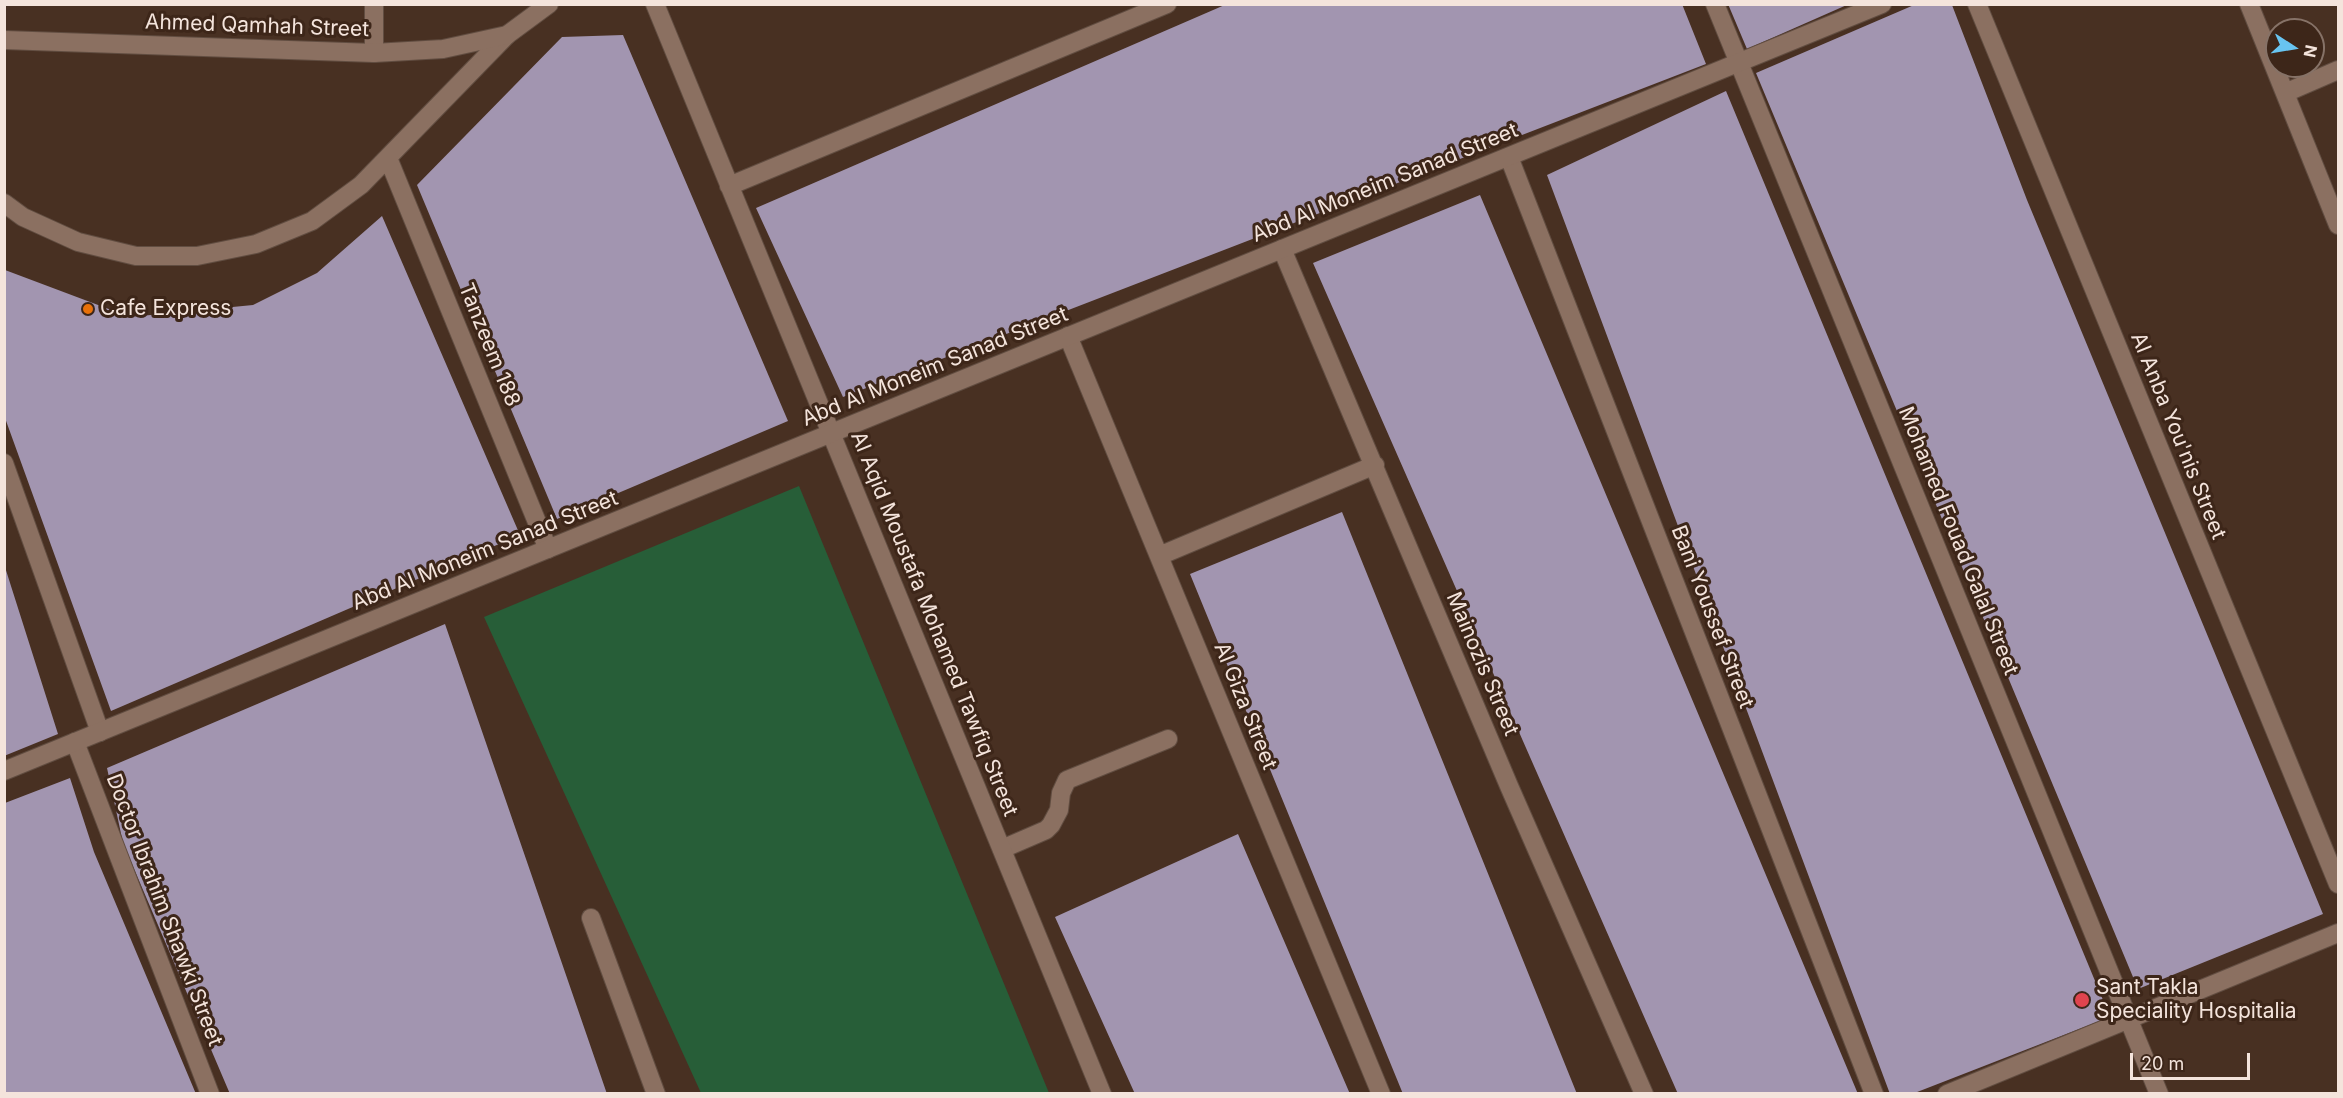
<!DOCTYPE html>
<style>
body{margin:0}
#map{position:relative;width:2343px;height:1098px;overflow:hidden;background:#483022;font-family:Inter,sans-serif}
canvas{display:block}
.frame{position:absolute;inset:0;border:6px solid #f4e4dc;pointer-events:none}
.north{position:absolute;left:2265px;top:18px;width:60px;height:60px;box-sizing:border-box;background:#3d2619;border:2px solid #867267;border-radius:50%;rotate:102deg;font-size:16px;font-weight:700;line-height:24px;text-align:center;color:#f4e4dc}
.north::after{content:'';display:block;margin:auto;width:21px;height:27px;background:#68c4f0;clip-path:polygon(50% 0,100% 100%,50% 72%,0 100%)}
.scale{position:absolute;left:2130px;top:1053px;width:120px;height:27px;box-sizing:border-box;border:3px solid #f4e4dc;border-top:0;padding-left:8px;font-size:18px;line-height:21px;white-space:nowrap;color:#f4e4dc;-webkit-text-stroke:4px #3d2619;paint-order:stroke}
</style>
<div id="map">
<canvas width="2343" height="1098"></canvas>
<div class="frame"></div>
<div class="north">N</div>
<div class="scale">20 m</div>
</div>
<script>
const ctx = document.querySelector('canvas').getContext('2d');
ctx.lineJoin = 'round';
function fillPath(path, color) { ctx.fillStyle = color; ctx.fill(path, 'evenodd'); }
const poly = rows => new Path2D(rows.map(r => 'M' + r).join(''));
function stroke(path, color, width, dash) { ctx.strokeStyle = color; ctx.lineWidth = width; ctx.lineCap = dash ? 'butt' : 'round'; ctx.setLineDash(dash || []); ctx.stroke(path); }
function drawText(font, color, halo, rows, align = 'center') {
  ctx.font = font + ' Inter,sans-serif'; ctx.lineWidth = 6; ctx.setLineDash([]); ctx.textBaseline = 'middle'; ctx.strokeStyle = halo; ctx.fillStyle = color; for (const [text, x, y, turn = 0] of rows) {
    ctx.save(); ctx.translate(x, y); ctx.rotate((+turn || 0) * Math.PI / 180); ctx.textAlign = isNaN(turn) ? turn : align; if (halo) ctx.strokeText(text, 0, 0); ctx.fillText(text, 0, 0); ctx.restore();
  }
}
fillPath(poly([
 [799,486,1049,1093,701,1093,484,617]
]), '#275e38');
fillPath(poly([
 [1227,4,1682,4,1706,64,843,397,756,208],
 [1728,4,1849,4,1747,49],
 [1914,5,1952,5,2027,200,2323,914,2138,989,1756,73],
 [623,35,788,421,557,519,417,185,562,37],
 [1726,91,2110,1017,1912,1094,1890,1094,1547,175],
 [1480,195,1858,1094,1678,1094,1313,263],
 [382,216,520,535,111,711,5,418,5,270,130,317,253,305,317,273],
 [1342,512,1577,1094,1403,1094,1190,574],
 [4,564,58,734,4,756],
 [445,624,607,1094,230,1094,123,843,107,768],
 [70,778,94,852,196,1094,5,1094,5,803],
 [1238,834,1350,1094,1135,1094,1055,917]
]), '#a295b0');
const service = poly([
 [374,4,374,53],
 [1002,849,1046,830,1051,825,1059,810,1061,793,1067,780,1168,739],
 [591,918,656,1094]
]);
const minor = poly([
 [655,4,1102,1094],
 [1715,4,2159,1094],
 [1977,4,2338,884],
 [2249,4,2338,225],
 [2285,93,2338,70],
 [1509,157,1874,1094],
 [388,158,548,549],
 [729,186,1167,4],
 [4,203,23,217,78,242,136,256,197,256,256,244,312,221,361,185,507,35],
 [1282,249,1509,786,1644,1094],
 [1068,336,1381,1094],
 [4,463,100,732],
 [1159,556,1375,465],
 [75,742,210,1094],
 [1947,1094,2338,933]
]);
const tertiary = poly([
 [4,40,374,53,443,49,507,35,549,4],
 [4,771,1882,4]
]);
stroke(service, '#614d41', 20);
stroke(minor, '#614d41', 20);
stroke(tertiary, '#614d41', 20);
stroke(service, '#8b7061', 18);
stroke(minor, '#8b7061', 18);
stroke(tertiary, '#8b7061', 18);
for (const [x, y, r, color] of [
 [88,309,6,"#e8710a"],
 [2082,1000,8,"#e0444e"]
]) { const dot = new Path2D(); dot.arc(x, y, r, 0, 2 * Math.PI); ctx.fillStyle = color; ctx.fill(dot); stroke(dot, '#3d2619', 2); }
drawText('21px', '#f4e4dc', '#3d2619', [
 ["Ahmed Qamhah Street",257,26,2],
 ["Abd Al Moneim Sanad Street",1385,183,-22],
 ["Tanzeem 188",489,345,68],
 ["Abd Al Moneim Sanad Street",935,367,-22],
 ["Al Anba You'nis Street",2178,436,68],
 ["Mohamed Fouad Galal Street",1958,541,68],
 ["Abd Al Moneim Sanad Street",485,551,-22],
 ["Bani Youssef Street",1712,617,69],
 ["Al Aqid Moustafa Mohamed Tawfiq Street",934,624,68],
 ["Mainozis Street",1482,664,67],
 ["Al Giza Street",1245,706,68],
 ["Doctor Ibrahim Shawki Street",164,910,69]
]);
drawText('21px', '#f4e4dc', '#3d2619', [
 ["Cafe Express",100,309],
 ["Sant Takla",2096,988],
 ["Speciality Hospitalia",2096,1012]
], 'left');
</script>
